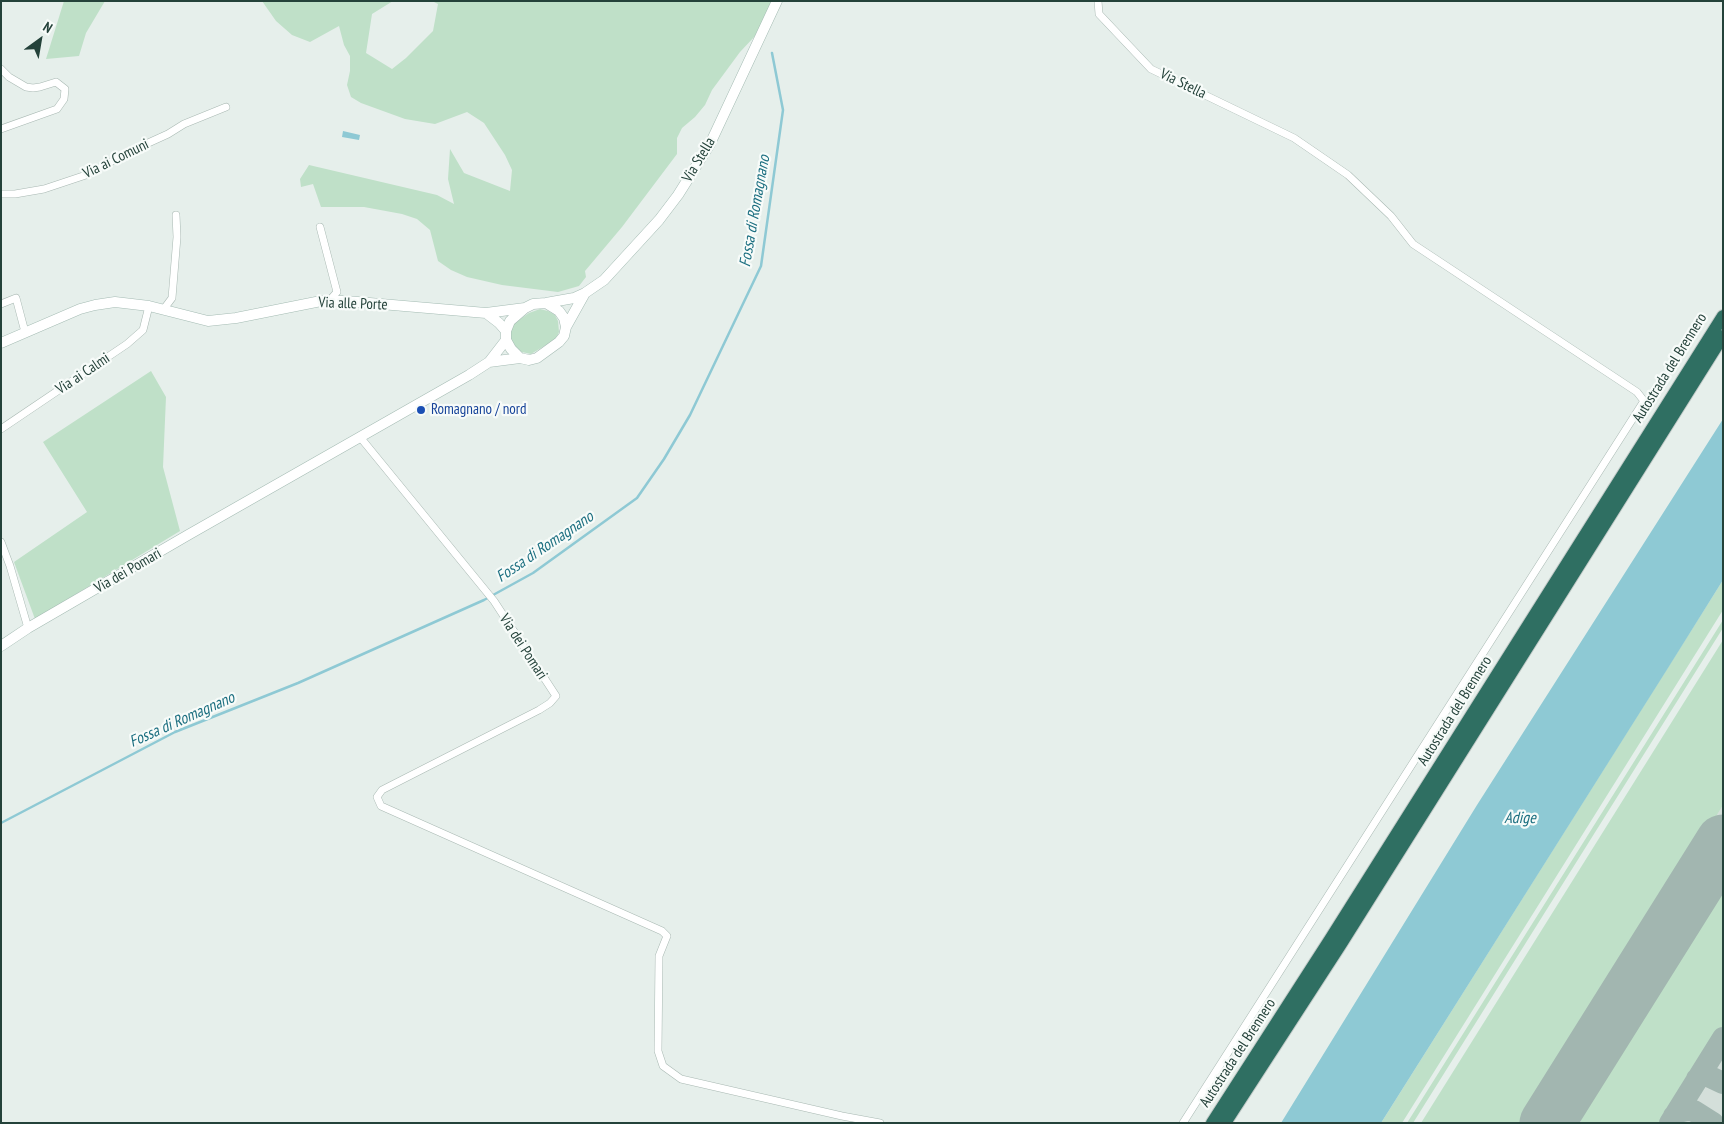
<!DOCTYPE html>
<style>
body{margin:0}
#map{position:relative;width:1724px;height:1124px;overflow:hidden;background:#e6efeb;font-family:"PT Sans Narrow",sans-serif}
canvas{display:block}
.frame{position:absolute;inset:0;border:2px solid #24423a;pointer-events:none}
.north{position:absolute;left:15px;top:15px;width:50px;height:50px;-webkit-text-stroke:4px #f7fbf9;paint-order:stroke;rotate:32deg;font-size:14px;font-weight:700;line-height:20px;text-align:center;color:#24423a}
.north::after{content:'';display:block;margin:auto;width:18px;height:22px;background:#24423a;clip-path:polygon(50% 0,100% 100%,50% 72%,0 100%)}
</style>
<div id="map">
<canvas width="1724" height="1124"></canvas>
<div class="frame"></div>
<div class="north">N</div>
</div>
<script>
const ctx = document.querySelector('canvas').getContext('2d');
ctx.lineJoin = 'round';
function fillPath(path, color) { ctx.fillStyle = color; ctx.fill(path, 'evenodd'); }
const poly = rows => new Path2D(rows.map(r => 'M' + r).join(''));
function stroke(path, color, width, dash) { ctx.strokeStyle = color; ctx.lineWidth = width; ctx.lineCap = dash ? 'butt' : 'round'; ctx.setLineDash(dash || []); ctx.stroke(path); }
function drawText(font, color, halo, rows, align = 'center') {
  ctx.font = font + ' "PT Sans Narrow",sans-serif'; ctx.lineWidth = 4.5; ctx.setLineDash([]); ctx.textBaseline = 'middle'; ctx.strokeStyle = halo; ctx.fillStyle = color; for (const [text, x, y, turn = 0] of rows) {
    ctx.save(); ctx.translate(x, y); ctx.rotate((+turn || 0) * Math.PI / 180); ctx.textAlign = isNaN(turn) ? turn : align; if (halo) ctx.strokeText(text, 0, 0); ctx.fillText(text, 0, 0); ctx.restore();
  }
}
fillPath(poly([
 [1723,642,1723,1123,1422,1123]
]), '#d4dfda');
fillPath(poly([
 [64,1,105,1,86,33,79,56,46,59],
 [262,1,393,1,372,14,366,53,392,69,406,58,433,31,438,4,432,1,774,1,756,35,740,52,712,90,705,105,695,117,682,128,677,138,677,154,622,227,585,271,586,277,579,286,558,292,502,285,467,277,451,270,438,261,430,230,417,219,402,214,364,207,321,207,313,184,301,187,300,179,309,165,437,195,454,204,448,179,450,149,464,173,510,191,512,170,505,155,484,123,467,112,435,124,405,119,361,103,351,97,347,85,350,71,350,56,344,45,339,26,310,42,292,35,276,21],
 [540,309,548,311,555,315,558,321,559,332,556,339,531,354,522,352,515,348,511,340,511,328,516,322,529,313],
 [151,371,166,397,163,467,180,531,35,619,14,562,87,512,43,442],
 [1723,580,1723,610,1402,1123,1381,1123],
 [1723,620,1723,628,1413,1123,1407,1123],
 [1723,640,1723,805,1524,1123,1421,1123],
 [1723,878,1723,1026,1661,1123,1581,1123,1581,1106,1585,1098]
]), '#bfe0c8');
fillPath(poly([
 [343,131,360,135,359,140,342,137],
 [1723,419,1723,580,1668,668,1381,1123,1281,1123,1477,805]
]), '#8ec9d4');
stroke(poly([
 [1,823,175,732,298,683,484,600,533,573,637,498,664,459,690,415,761,266,783,110,772,53]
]), '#8ec9d4', 2.5);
stroke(poly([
 [1697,1079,1703,1075,1706,1075,1723,1083],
 [1674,1116,1678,1112,1688,1110,1694,1111,1713,1123],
 [1555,1123,1555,1110],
 [1670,1123,1723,1038]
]), '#a2b6b0', 22);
stroke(poly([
 [1547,1123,1723,842]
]), '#a2b6b0', 55);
const street = poly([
 [1098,1,1099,14,1151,69,1294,138,1348,175,1391,216,1413,244,1637,392,1644,401,1183,1123],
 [1,69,9,77,26,87,33,88,40,87,56,82,65,89,64,99,57,109,1,129],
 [1,194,15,194,44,189,86,175,135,149,168,134,184,124,226,107],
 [320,227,337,292,329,301],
 [1,304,16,298,25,332],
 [163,310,172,298,177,237,176,215],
 [1,429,127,344,143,330,149,306],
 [360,437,494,601,556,696,550,703,539,710,382,790,377,797,381,806,662,931,667,936,659,956,658,1051,663,1066,681,1079,842,1116,880,1123],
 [1,542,10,566,28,628]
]);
const secondary = poly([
 [486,313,499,323,506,331],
 [566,327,585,293],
 [1,343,80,309,95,305,115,302,149,306,208,321,236,318,321,301,346,301,486,313,525,308],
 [520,358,511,349,506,340,506,331,510,321,525,308,533,304,546,303,574,298,585,293,604,280,659,220,678,195,710,144,777,1],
 [489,362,520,358,529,360,537,358,559,342,564,336,566,327,564,318,559,311,546,303],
 [1,646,28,628,188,535,469,375,489,362,506,340]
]);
const highway = poly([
 [1212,1123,1331,938,1723,316],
 [1225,1123,1341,944,1723,336]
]);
stroke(street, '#a8b8b2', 8);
stroke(secondary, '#a4bbb3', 11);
stroke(highway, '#c2cac8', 14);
stroke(street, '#fff', 7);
stroke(secondary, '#fff', 10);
stroke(highway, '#2f6f62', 12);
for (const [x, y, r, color] of [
 [421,410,5,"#1a4fb4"]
]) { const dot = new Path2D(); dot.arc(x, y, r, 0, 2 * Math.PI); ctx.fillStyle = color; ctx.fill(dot); stroke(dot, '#f7fbf9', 2); }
drawText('15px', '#24423a', '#f7fbf9', [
 ["Via Stella",1183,84,26],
 ["Via ai Comuni",116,159,-26],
 ["Via Stella",699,160,-59],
 ["Via alle Porte",353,304,2],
 ["Autostrada del Brennero",1670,368,-58],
 ["Via ai Calmi",83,374,-34],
 ["Via dei Pomari",128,571,-30],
 ["Via dei Pomari",523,647,57],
 ["Autostrada del Brennero",1455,711,-58],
 ["Autostrada del Brennero",1238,1053,-57]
]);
drawText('15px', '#164399', '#f7fbf9', [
 ["Romagnano / nord",431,410]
], 'left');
drawText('italic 16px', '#1c6f80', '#f7fbf9', [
 ["Fossa di Romagnano",755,211,-80],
 ["Fossa di Romagnano",545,547,-34],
 ["Fossa di Romagnano",182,720,-24],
 ["Adige",1520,818]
]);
</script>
